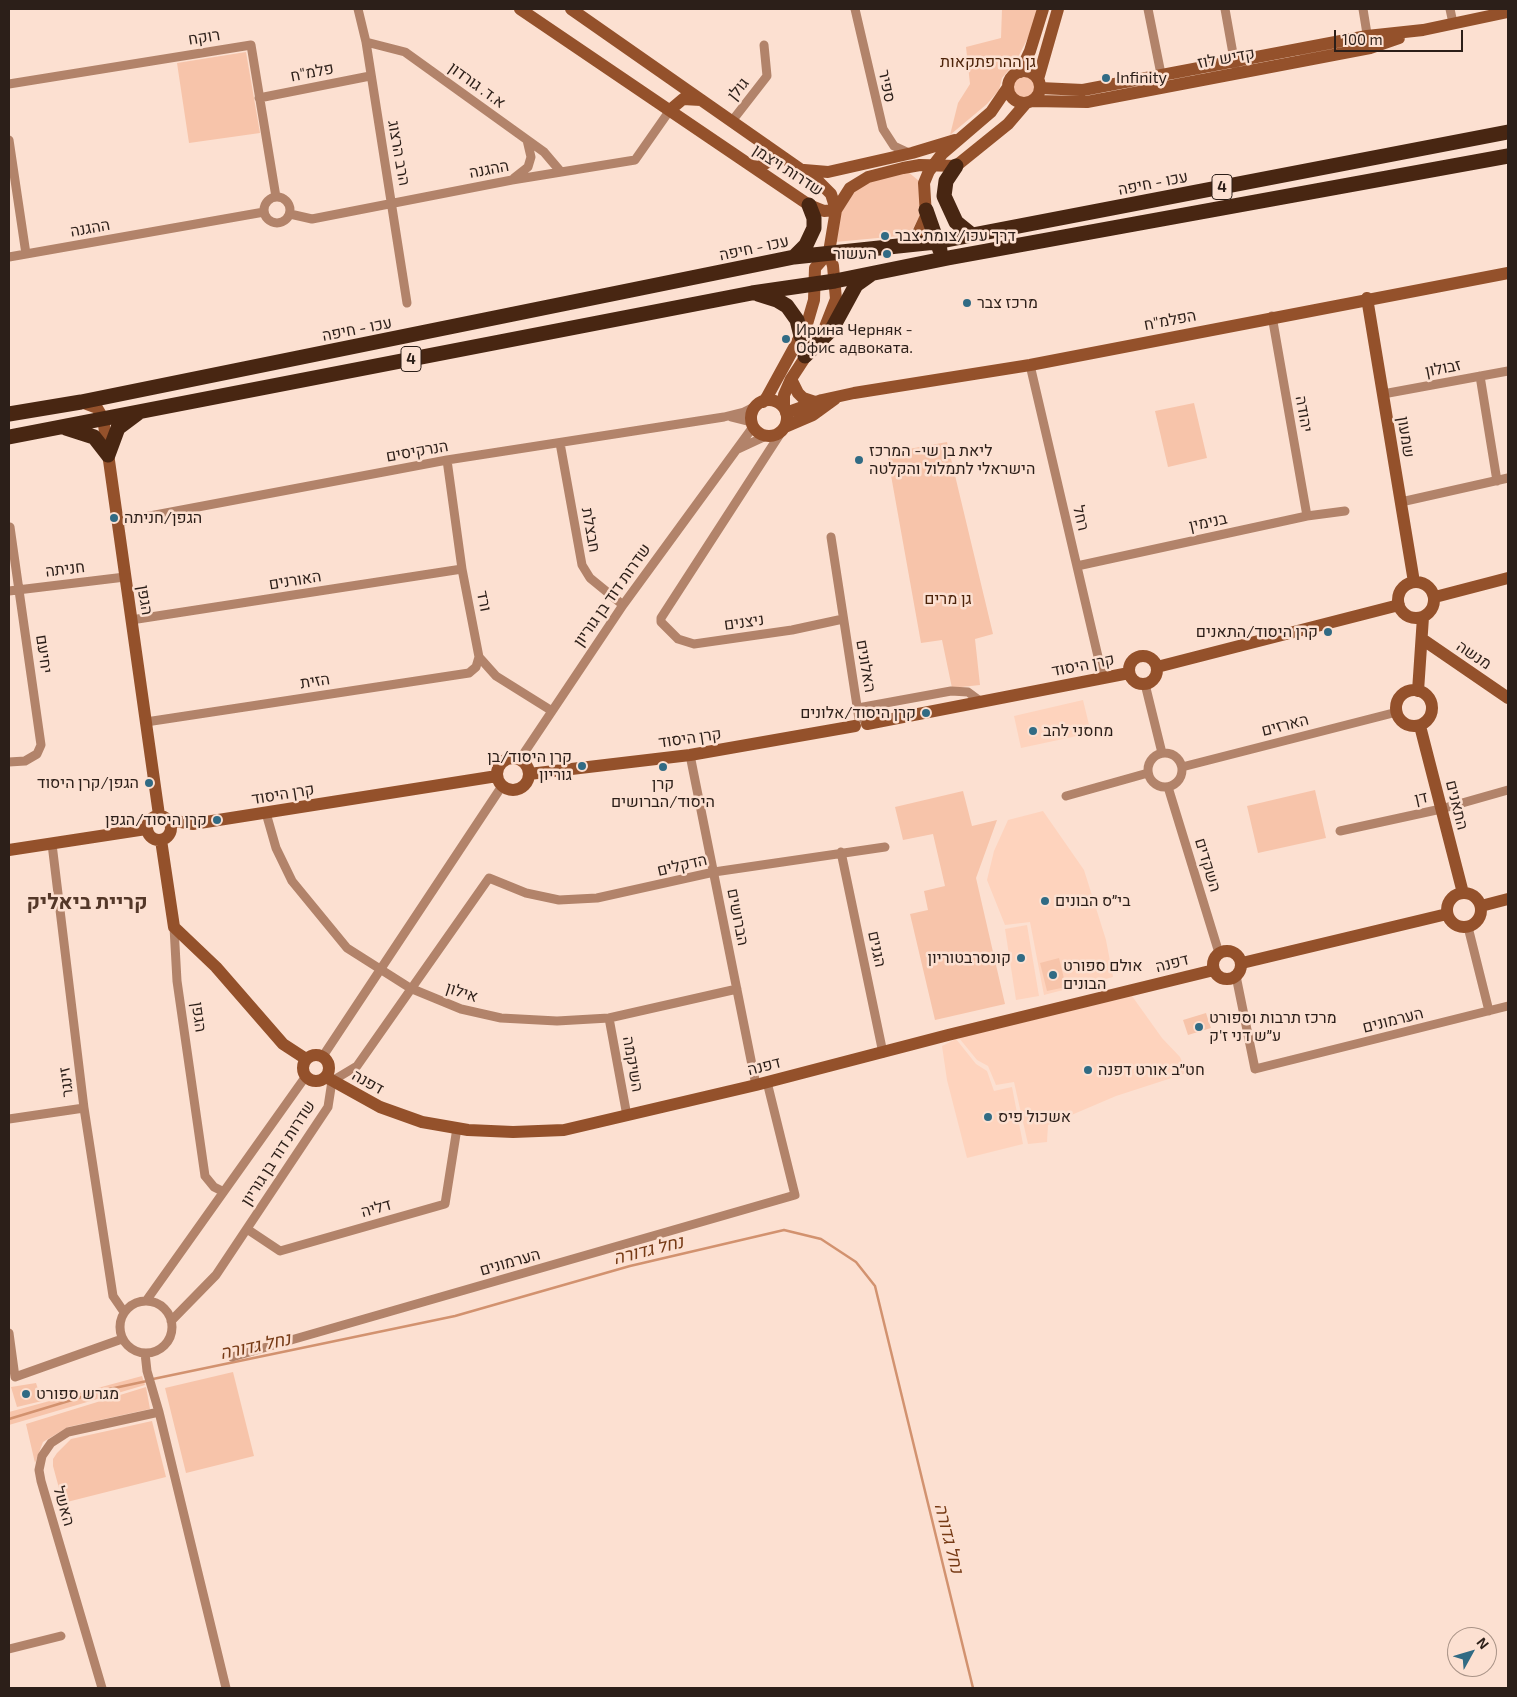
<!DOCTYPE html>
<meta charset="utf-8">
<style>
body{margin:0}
#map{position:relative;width:1517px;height:1697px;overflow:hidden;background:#fce0d1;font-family:"Exo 2",sans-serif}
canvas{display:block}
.frame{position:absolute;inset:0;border:10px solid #2c1f19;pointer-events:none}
.north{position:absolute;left:1447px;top:1627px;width:50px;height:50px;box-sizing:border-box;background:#fce0d1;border:1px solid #a99387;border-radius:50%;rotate:51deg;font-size:14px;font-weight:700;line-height:20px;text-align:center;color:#2c1f19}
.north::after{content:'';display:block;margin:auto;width:18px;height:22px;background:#316b84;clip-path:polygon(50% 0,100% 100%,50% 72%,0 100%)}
.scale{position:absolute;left:1334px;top:30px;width:129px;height:22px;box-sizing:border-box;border:2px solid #2c1f19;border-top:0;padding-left:6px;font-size:15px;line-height:18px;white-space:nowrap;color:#2c1f19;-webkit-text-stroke:4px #fce0d1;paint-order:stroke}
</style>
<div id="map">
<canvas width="1517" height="1697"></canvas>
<div class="frame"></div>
<div class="north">N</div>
<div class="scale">100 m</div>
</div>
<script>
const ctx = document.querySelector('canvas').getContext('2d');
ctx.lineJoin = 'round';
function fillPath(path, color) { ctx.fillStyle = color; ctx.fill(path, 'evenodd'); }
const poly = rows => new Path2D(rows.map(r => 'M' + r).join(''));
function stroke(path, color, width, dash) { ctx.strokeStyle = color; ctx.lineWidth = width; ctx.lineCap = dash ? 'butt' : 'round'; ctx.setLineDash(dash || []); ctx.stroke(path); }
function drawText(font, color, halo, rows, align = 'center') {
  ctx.font = font + ' "Exo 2",Heebo,sans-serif'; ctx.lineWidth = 5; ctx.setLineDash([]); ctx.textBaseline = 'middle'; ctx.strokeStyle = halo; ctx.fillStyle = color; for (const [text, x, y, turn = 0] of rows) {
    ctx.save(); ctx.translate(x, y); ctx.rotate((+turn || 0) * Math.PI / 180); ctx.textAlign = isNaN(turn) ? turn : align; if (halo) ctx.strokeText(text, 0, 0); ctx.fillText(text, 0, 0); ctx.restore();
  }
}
fillPath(poly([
 [1083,700,1091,733,1021,748,1014,716],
 [1043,811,1084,870,1106,940,1113,977,1044,995,1030,922,1005,925,987,880,994,851,1008,820],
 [1027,925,1039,996,1016,1000,1005,929],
 [1132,996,1162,1038,1180,1057,1187,1073,1116,1096,1048,1125,1047,1142,1028,1144,1014,1082,996,1085,988,1066,977,1060,959,1038],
 [956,1039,976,1064,987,1071,994,1091,1012,1087,1023,1144,967,1158,947,1080,942,1046]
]), '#fed3bd');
fillPath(poly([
 [1002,9,1038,9,1032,30,1015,63,1002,78,999,90,987,104,950,135,958,103,970,84,966,47,1001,38],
 [246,52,260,133,189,143,177,63],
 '1013 87a11 11 0 1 1 22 0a11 11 0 1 1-22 0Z',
 [907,171,919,181,920,215,910,235,835,242,840,214,860,184],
 [1194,403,1207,458,1168,467,1155,411],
 [947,442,993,634,975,639,980,685,952,688,942,640,921,643,887,453],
 [1315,790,1326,838,1258,853,1247,806],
 [963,791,972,826,997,820,976,878,1005,1004,935,1020,910,914,928,910,924,891,945,886,933,834,903,840,895,807],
 [1059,958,1066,987,1047,991,1040,963],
 [1206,1013,1211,1028,1188,1035,1183,1020],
 [233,1372,254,1456,186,1473,165,1388],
 [142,1376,145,1385,9,1425,9,1412],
 [36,1383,42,1401,17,1407,11,1387],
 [146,1387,150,1409,68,1427,43,1442,35,1463,26,1424],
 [152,1421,166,1477,63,1503,53,1466,53,1459,57,1453,71,1439]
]), '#f7c4aa');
stroke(poly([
 [153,1379,455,1316,630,1266,784,1230,821,1239,856,1262,875,1286,973,1688],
 [9,1419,105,1390,147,1381]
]), '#d2926f', 2.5);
stroke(poly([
 [358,9,366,42,407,303],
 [855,9,883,129,894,146,909,153],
 [1148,9,1162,79],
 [1225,9,1235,65],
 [1363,9,1368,40],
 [1450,9,1453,23],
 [366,42,405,52,544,152,561,172],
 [9,84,251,45,276,197],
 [259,98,370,76],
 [732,121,767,76,764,45],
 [9,140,26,254],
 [514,178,528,167,531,157,527,140],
 '264 210a13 13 0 1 1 26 0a13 13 0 1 1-26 0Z',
 [290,214,312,219,512,180,635,160,670,110],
 [9,257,264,212],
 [1272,316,1307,516],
 [1030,365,1103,678],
 [1480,376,1497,481],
 [1383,394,1508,371],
 [731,417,751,422],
 [782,431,661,618,661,622,678,639,694,644,792,630,843,619],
 [560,443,582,565,590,578,623,605],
 [736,450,766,436],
 [447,460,462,569,479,657,496,676,552,711],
 [1401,502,1508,478],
 [118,522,447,460,724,417,744,412,756,406],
 [831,537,859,719],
 [1077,566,1307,516,1345,511],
 [9,591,125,577],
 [131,620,462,569],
 [1145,684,1162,753],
 [858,708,951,691,968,692,980,701],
 [146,722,469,673,476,667,479,657],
 '1148 770a17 17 0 1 1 34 0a17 17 0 1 1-34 0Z',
 [690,755,756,1085],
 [520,759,623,605,753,427],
 [9,762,25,761,37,754,41,745,10,527],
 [1182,767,1397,712],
 [1168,787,1219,953],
 [1066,796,1148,773],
 [266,813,276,848,292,881,347,948,410,988,461,1009,501,1018,557,1021,609,1018,737,989],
 [1340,831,1441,809,1508,790],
 [52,844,84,1108,113,1296,124,1312],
 [841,852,883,1053],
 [174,927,177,981,205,1176,214,1187,222,1191],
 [1468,927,1489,1011],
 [1236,976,1255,1069,1508,1006],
 [609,1018,627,1116],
 [323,1056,502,786],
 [9,1119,84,1108],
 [247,1229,280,1251,445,1204,457,1128],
 '120 1327a26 26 0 1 1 52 0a26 26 0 1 1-52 0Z',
 [146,1301,306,1076],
 [171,1321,216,1275,328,1107,332,1081,357,1066,489,878,526,893,559,900,597,898,714,872,885,847],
 [9,1333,15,1377,122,1339],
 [145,1353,147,1371,159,1412,226,1688],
 [232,1357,795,1195,767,1082],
 [9,1649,61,1636],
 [102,1688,41,1481,39,1470,42,1456,51,1443,68,1432,159,1412]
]), '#b2836a', 9);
stroke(poly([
 [520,9,809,205,824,211,836,210],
 [571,9,820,183,831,194,836,210],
 '1008 87a16 16 0 1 1 32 0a16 16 0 1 1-32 0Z',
 [1020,72,1030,51,1043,9],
 [1038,79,1058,9],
 [1040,88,1083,90,1367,36,1423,30,1508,12],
 [1033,101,1087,102,1370,48,1399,38],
 [670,110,683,99,701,100],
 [752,166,759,167,768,162,770,151,766,145],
 [804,170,828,172,912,153,955,140],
 [913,244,926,216,924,183,929,171,942,154,991,112,1008,87],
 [1367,298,1414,582],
 [791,379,798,393,803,398,815,402],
 '751 418a18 18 0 1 1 36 0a18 18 0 1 1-36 0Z',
 [81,402,97,408,103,418,159,815],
 [763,402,767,397,807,324,814,300,815,268,829,252,836,210,850,188,868,177,903,168,920,165,956,166,1008,124,1026,103],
 [784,408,784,395,791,379,825,327,836,299,833,266,829,252],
 [786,413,822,400,854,393,1030,365,1508,273],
 [785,427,813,415,835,399],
 '1398 600a18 18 0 1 1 36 0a18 18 0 1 1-36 0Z',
 [1435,597,1508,578],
 [1422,639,1508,698],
 '1129 670a14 14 0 1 1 28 0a14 14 0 1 1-28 0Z',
 [1157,667,1399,605],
 '1396 708a18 18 0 1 1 36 0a18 18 0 1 1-36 0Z',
 [1418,691,1423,617],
 [867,724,1129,673],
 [1420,726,1463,893],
 '497 774a16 16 0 1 1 32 0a16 16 0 1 1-32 0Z',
 [529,774,690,755,855,726],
 '147 828a12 12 0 1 1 24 0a12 12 0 1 1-24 0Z',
 [169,820,193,824,497,776],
 [161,840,174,927,216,967,283,1044,306,1059],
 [9,850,146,829],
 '1447 910a17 17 0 1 1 34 0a17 17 0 1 1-34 0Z',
 [1481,906,1508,899],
 '1213 965a14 14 0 1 1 28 0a14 14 0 1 1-28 0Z',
 [1242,963,1447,914],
 '303 1068a13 13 0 1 1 26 0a13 13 0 1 1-26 0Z',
 [326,1077,380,1107,422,1122,468,1130,513,1132,564,1130,756,1085,948,1035,1214,970]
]), '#94512b', 12);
stroke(poly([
 [956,166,946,181,944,196,956,222,972,235],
 [926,210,940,250],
 [794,257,806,245,814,228,814,218,809,205],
 [758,294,777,300,787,306,797,320,801,336],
 [805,356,832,329,856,285,870,275],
 [9,414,81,402,794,257,936,242,1508,132],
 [66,428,94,437,108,455],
 [9,437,752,293,835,281,948,258,1508,156],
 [108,455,118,428,138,413]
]), '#482612', 15);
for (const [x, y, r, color] of [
 [1106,78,5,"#316b84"],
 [885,236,5,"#316b84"],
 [887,254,5,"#316b84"],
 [967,303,5,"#316b84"],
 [786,339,5,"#316b84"],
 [859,460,5,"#316b84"],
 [114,518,5,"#316b84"],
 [1328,632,5,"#316b84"],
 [926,713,5,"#316b84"],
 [1033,731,5,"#316b84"],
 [582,766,5,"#316b84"],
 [663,767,5,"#316b84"],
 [149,783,5,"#316b84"],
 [217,820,5,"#316b84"],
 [1045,901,5,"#316b84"],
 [1021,958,5,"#316b84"],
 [1053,975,5,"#316b84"],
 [1199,1027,5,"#316b84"],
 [1088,1070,5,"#316b84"],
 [988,1117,5,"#316b84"],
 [26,1394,5,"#316b84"]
]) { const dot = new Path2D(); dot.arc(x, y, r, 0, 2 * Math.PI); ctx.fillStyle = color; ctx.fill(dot); stroke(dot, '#fce0d1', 2); }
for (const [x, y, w] of [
 [1222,187,20],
 [411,359,20]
]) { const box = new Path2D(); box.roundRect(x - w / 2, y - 12.5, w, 25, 4); ctx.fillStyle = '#fce0d1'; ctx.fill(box); stroke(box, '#2c1f19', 1); }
drawText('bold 15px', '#2c1f19', null, [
 ["4",1222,187],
 ["4",411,359]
]);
drawText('16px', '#2c1f19', '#fce0d1', [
 ["רוקח",204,37,-9],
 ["קדיש לוז",1226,58,-10],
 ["פלמ\"ח",312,72,-11],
 ["א.ד. גורדון",477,85,36],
 ["ספיר",887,86,78],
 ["גולן",738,89,-51],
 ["הרב הרצוג",399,153,80],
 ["ההגנה",489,169,-11],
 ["שדרות ויצמן",788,170,33],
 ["עכו - חיפה",1153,183,-11],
 ["ההגנה",90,228,-10],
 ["עכו - חיפה",754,248,-12],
 ["הפלמ\"ח",1170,320,-11],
 ["עכו - חיפה",357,329,-11],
 ["זבולון",1443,368,-11],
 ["יהודה",1304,414,80],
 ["שמעון",1406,437,81],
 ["הנרקיסים",417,451,-10],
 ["רחל",1081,518,77],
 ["בנימין",1208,522,-12],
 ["חבצלת",591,530,80],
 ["חניתה",65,569,-7],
 ["האורנים",295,580,-9],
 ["שדרות דוד בן גוריון",612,595,-55],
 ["הגפן",145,600,81],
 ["ורד",484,601,79],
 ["ניצנים",744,622,-8],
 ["יחיעם",44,654,82],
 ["מנשה",1474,655,34],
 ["קרן היסוד",1083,665,-11],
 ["האלונים",866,666,80],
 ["הזית",315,681,-9],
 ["הארזים",1285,725,-14],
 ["קרן היסוד",690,738,-8],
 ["קרן היסוד",283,794,-9],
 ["דן",1421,798,-12],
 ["התאנים",1457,805,76],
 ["הדקלים",682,865,-13],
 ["השקדים",1208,865,73],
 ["הברושים",738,917,79],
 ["הגנים",877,949,78],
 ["דפנה",1172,963,-14],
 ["אילון",462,992,18],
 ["הגפן",199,1017,82],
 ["הערמונים",1393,1020,-14],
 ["השיקמה",633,1064,80],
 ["דפנה",764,1066,-14],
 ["זינגר",66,1082,-97],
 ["דפנה",368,1082,29],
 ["שדרות דוד בן גוריון",278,1153,-57],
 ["דליה",376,1208,-16],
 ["הערמונים",510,1262,-16],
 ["האשל",64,1506,74]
]);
drawText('16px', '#4d2309', '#fce0d1', [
 ["גן ההרפתקאות",988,62],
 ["גן מרים",948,599]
]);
drawText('16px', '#2c1f19', '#fce0d1', [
 ["Infinity",1116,78],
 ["דרך עכו/צומת צבר",895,236],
 ["העשור",877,254,"right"],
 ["מרכז צבר",977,303],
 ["Ирина Черняк -",796,330],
 ["Офис адвоката.",796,348],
 ["ליאת בן שי- המרכז",869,451],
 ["הישראלי לתמלול והקלטה",869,469],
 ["הגפן/חניתה",124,518],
 ["קרן היסוד/התאנים",1318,632,"right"],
 ["קרן היסוד/אלונים",916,713,"right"],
 ["מחסני להב",1043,731],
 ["קרן היסוד/בן",572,757,"right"],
 ["גוריון",572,775,"right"],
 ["הגפן/קרן היסוד",139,783,"right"],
 ["קרן",663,784,"center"],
 ["היסוד/הברושים",663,802,"center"],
 ["קרן היסוד/הגפן",207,820,"right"],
 ["בי״ס הבונים",1055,901],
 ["קונסרבטוריון",1011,958,"right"],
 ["אולם ספורט",1063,966],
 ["הבונים",1063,984],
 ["מרכז תרבות וספורט",1209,1018],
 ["ע״ש דני ז'ק",1209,1036],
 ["חט״ב אורט דפנה",1098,1070],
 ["אשכול פיס",998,1117],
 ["מגרש ספורט",36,1394]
], 'left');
drawText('italic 18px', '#763a15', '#fce0d1', [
 ["נחל גדורה",648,1250,-14],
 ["נחל גדורה",255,1346,-12],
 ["נחל גדורה",949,1538,76]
]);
drawText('bold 21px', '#543829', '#fce0d1', [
 ["קריית ביאליק",87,902]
]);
</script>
